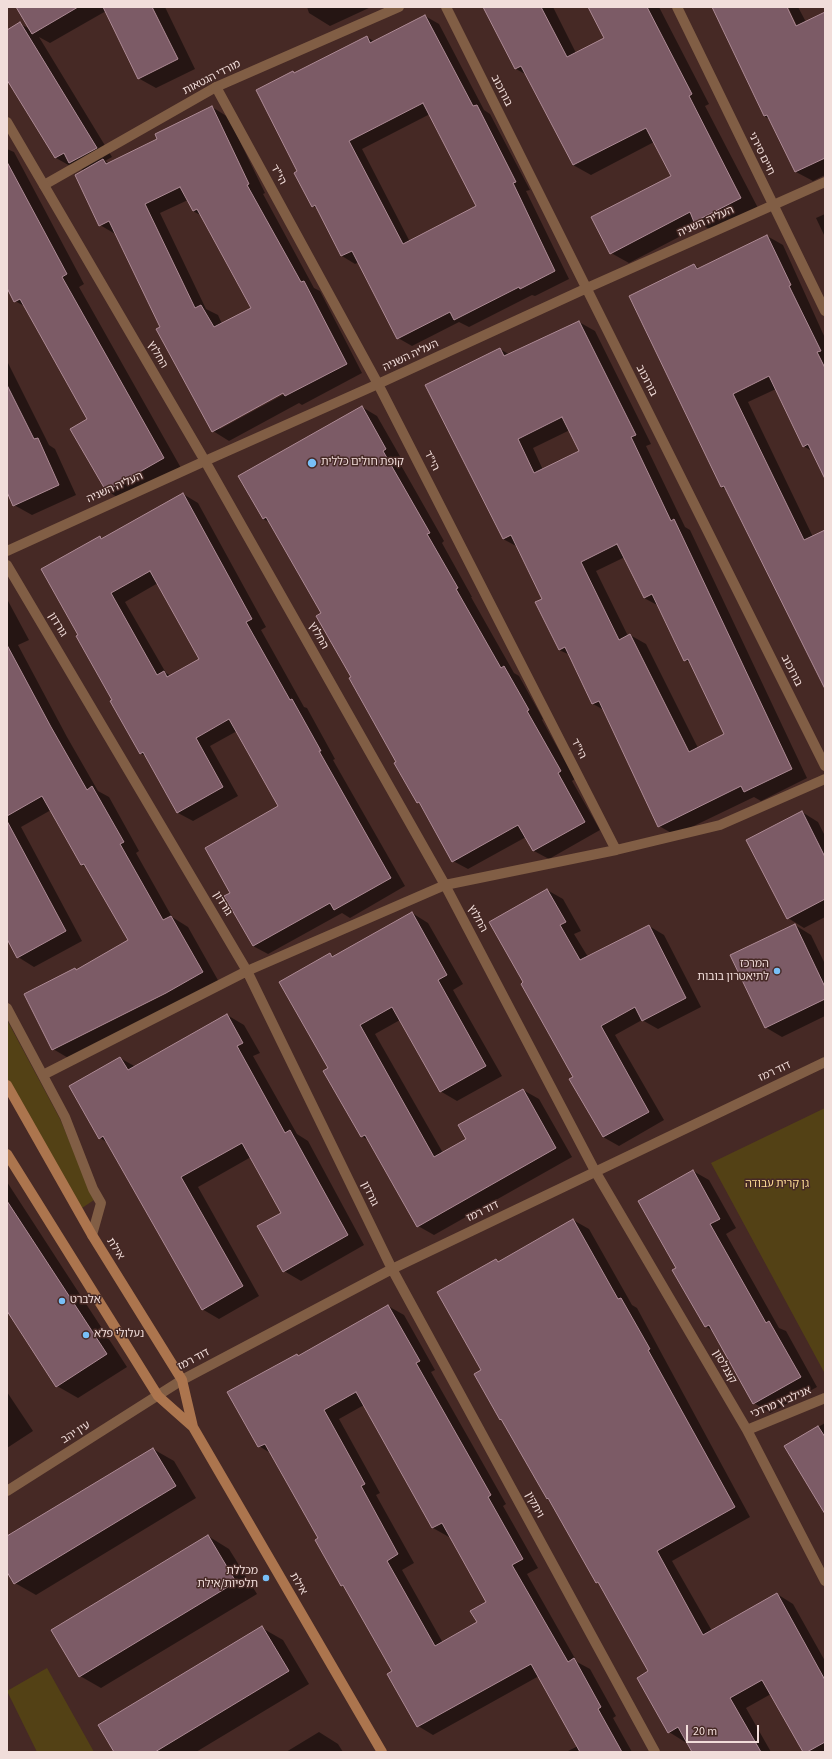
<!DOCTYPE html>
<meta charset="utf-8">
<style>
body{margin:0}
#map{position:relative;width:832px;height:1759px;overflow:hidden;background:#462925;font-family:"Source Sans 3",sans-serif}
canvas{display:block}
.frame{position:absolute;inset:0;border:8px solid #f1ddda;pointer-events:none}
.scale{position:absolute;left:686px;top:1725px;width:73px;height:18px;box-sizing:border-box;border:2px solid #f1ddda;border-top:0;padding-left:5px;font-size:12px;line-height:14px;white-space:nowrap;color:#f1ddda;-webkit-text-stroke:3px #462925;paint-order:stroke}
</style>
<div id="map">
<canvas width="832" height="1759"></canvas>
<div class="frame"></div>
<div class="scale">20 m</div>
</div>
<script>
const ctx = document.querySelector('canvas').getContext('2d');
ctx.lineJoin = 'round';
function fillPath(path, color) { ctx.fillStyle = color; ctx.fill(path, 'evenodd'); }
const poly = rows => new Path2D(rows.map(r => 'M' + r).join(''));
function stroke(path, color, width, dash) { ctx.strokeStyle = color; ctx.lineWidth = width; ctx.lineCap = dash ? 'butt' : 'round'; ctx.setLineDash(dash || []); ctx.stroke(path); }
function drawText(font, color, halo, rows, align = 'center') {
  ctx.font = font + ' "Source Sans 3","Noto Sans Hebrew",sans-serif'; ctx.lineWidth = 3; ctx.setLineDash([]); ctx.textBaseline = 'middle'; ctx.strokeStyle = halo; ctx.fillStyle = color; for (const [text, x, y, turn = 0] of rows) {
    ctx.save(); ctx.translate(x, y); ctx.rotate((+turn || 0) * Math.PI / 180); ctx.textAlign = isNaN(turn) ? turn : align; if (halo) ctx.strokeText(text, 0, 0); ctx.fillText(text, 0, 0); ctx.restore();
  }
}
fillPath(poly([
 [7,1020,60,1119,94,1200,82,1208,7,1091],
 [825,1108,825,1371,824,1372,711,1163],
 [47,1668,94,1752,37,1752,7,1691]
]), '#534115');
fillPath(poly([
 [17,7,165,7,195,69,156,88,138,78,106,11,50,43,39,37,112,157,105,161,109,163,159,140,212,107,228,117,265,193,263,194,314,288,320,291,362,373,302,405,299,403,229,441,213,431,117,235,100,225,84,171,75,165,72,167,56,158,7,78,7,32,20,24,30,29],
 [188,200,193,211,202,216,253,308,222,324,218,315,206,309,160,213],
 [287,390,288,392,220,429,220,427],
 [307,7,371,7,330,26,309,13],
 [484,7,553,7,576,53,605,38,589,7,659,7,709,104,705,106,758,208,713,231,702,225,629,263,611,253,672,176,654,142,591,175,573,165,527,75,516,69],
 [713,7,786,7,797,31,799,30,788,7,798,7,806,22,825,13,825,175,813,181,796,172,771,120,764,116],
 [425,16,439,24,484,110,490,114,530,190,526,191,569,279,535,296,532,295,469,327,459,322,412,346,398,338,359,262,355,264,342,256,318,209,313,206,299,172,293,72,296,73,367,37,375,42],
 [430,114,478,206,410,242,362,149],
 [7,149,14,152,84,284,79,287,181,468,124,501,107,491,88,419,26,307,15,301,7,286],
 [825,214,825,237,816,218],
 [767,236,783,245,825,338,825,477,812,451,803,446,776,389,748,402,813,537,825,531,825,687,727,490,722,487,694,265,700,269],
 [579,322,595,331,651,444,646,446,685,527,690,530,807,778,761,801,754,797,675,835,659,826,604,710,593,704,570,655,559,650,543,600,518,547,503,539,500,349,510,355],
 [570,430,580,452,543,470,533,448],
 [625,557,644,598,659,606,685,660,691,663,725,735,698,748,646,644,630,635,628,636,596,571],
 [7,361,49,445,55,449,76,495,32,515,14,505,7,489],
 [362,407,377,416,401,458,398,460,444,541,442,543,472,597,471,597,514,673,519,676,543,719,542,720,575,779,572,781,600,830,549,859,534,851,526,837,468,869,453,861,396,763,397,762,352,677,322,614,271,523,263,519],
 [183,494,198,503,266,627,261,630,304,707,307,708,335,759,333,760,405,886,350,918,342,913,268,954,253,946,231,893,279,807,237,731,210,746,238,796,193,821,178,813,147,757,140,753,80,636,100,537,103,539],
 [158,583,201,659,171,676,166,673,125,602],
 [7,599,29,640,18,645,67,737,98,791,109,797,139,851,136,853,172,917,188,927,219,982,70,1059,53,1049,75,969,77,970,129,941,88,868,82,865,51,810,21,827,82,941,34,967,18,957,7,937],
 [802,812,818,822,825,836,825,917,804,928,788,918],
 [547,890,563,899,581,931,574,934,588,957,649,926,664,935,701,1007,658,1029,642,1020,615,1035,664,1120,619,1146,603,1137,574,1077,524,983],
 [412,913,428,923,463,984,453,990,502,1076,457,1101,440,1091,400,1020,375,1034,443,1153,467,1139,523,1090,539,1099,572,1157,434,1235,418,1226,370,1141,361,1136,329,1069,330,954,335,957],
 [795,925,811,935,825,964,825,1016,782,1037,765,1027],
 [227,1015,244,1025,260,1053,253,1056,297,1134,308,1141,364,1245,301,1281,284,1271,282,1213,251,1157,198,1187,259,1296,219,1319,202,1309,108,1143,100,1138,120,1058,136,1067],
 [693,1171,709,1180,736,1228,726,1234,779,1328,786,1331,817,1387,770,1413,754,1403,713,1331,705,1326],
 [7,1182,127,1367,78,1398,57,1386,7,1309],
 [573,1220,589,1229,632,1305,637,1308,750,1517,672,1561,712,1631,777,1594,793,1604,825,1661,825,1752,804,1752,771,1694,746,1708,771,1752,693,1752,687,1741,685,1742,669,1732,650,1672,600,1584,597,1582,551,1501,547,1499,504,1421,500,1419,482,1371,496,1260,499,1262],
 [388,1306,404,1315,435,1370,431,1372,506,1504,503,1506,538,1568,527,1574,577,1662,590,1669,616,1716,613,1718,632,1752,566,1752,578,1746,539,1676,433,1735,418,1726,393,1671,346,1588,342,1586,319,1538,272,1454,259,1446,297,1355,299,1356],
 [364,1405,433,1528,449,1537,450,1536,488,1602,478,1623,443,1643,402,1570,414,1563,376,1495,380,1493,339,1419],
 [7,1392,33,1431,7,1448],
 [825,1423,825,1514,786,1446],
 [153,1449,174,1461,196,1498,36,1595,15,1583,7,1570,7,1538],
 [208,1536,229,1549,257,1594,101,1688,80,1676],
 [262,1628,283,1640,309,1684,196,1752,116,1752],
 [319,1732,338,1744,343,1752,286,1752]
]), '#0007');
const building = poly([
 [16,7,78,7,32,34,16,7],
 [103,7,152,7,178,59,138,79,103,7],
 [483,7,541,7,567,57,604,38,588,7,647,7,692,94,689,96,741,198,694,222,690,212,610,254,591,217,671,176,646,128,573,165,521,66,515,69,483,7],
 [712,7,787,7,796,26,825,12,825,158,795,172,767,115,764,116,712,7],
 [425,15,473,106,477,105,516,182,513,183,555,271,520,289,519,287,454,320,450,312,397,339,352,251,341,256,315,205,312,207,294,173,297,171,256,90,293,71,294,73,367,36,370,43,425,15],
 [423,103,476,206,403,244,349,141,423,103],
 [20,22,97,148,69,163,64,153,55,158,7,80,7,30,20,22],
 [212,106,249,184,247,185,301,282,304,281,347,364,285,396,283,393,212,432,156,329,160,327,109,221,99,226,75,175,103,159,106,164,157,139,155,134,212,106],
 [180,187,193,211,197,209,251,308,214,327,201,305,195,308,145,204,180,187],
 [7,162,67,274,62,277,164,458,106,491,70,429,87,419,20,299,14,302,7,288,7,162],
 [767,235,791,285,789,286,821,351,817,352,825,368,825,479,808,444,803,447,769,376,733,394,804,540,825,530,825,689,724,486,721,487,629,296,694,264,697,269,767,235],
 [579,321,636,435,631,437,671,521,674,519,792,769,744,792,741,786,658,827,599,701,592,704,565,647,559,650,535,602,542,599,511,535,503,539,425,385,500,348,504,356,579,321],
 [562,417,579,451,534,473,518,439,562,417],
 [617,544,644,598,652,594,684,661,688,659,724,734,689,752,630,634,619,640,581,562,617,544],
 [7,385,34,439,38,438,59,485,13,506,7,492,7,385],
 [362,406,386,449,383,451,430,533,427,534,458,588,456,589,501,668,504,666,529,710,527,711,561,771,558,773,585,822,533,851,518,825,452,862,419,802,417,803,394,763,396,762,349,678,351,677,316,616,321,613,266,517,263,519,238,476,362,406],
 [183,493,252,619,246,622,290,700,292,699,321,751,319,751,391,878,334,910,330,903,253,946,224,896,230,893,205,848,278,806,229,719,196,738,223,787,177,813,143,752,140,754,110,701,112,700,76,636,78,635,41,569,100,536,101,539,183,493],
 [150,571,199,659,167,677,164,671,157,675,111,593,150,571],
 [7,645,51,727,87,790,92,786,124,842,120,844,163,920,171,916,203,972,166,993,52,1050,24,994,75,968,76,970,128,940,84,864,81,865,42,796,7,816,7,645],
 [802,811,825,857,825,899,787,919,746,840,802,811],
 [7,821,66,931,17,958,7,939,7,821],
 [547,889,566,922,560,925,580,960,649,925,686,998,642,1021,635,1007,601,1026,649,1112,603,1137,569,1079,573,1077,521,984,523,982,489,922,547,889],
 [412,912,447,975,438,980,486,1066,440,1092,392,1007,360,1025,434,1157,466,1139,458,1125,523,1089,556,1148,417,1227,365,1135,361,1137,323,1071,328,1068,279,982,330,953,332,957,412,912],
 [795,924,825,987,825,999,765,1028,730,955,795,924],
 [227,1014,243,1043,237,1046,285,1133,290,1130,348,1235,283,1272,257,1226,281,1213,242,1143,181,1177,243,1286,202,1310,103,1136,99,1139,69,1086,120,1057,128,1070,227,1014],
 [693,1170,720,1219,710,1224,766,1323,769,1321,801,1377,753,1404,709,1325,705,1327,672,1270,676,1268,638,1201,693,1170],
 [7,1201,107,1354,56,1387,7,1311,7,1201],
 [573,1219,618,1299,621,1298,650,1349,648,1350,735,1507,657,1551,703,1635,777,1593,825,1680,825,1742,807,1752,803,1752,762,1680,730,1698,761,1752,692,1752,678,1727,668,1733,637,1678,648,1671,598,1582,596,1583,548,1498,547,1499,501,1419,500,1420,474,1374,481,1370,437,1292,496,1259,498,1262,573,1219],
 [388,1305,420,1361,416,1363,491,1495,488,1497,523,1559,512,1565,568,1662,574,1658,601,1707,598,1709,622,1752,580,1752,531,1664,417,1727,387,1674,392,1671,343,1585,341,1586,315,1540,318,1538,265,1444,258,1447,227,1392,297,1354,298,1356,388,1305],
 [356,1392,432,1528,442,1523,486,1602,470,1611,477,1622,435,1646,387,1561,398,1554,361,1486,365,1484,324,1410,356,1392],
 [818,1426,825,1437,825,1514,784,1446,818,1426],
 [153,1448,176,1486,14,1584,7,1572,7,1536,153,1448],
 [208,1535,236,1582,79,1677,51,1630,208,1535],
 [262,1626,289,1671,155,1752,114,1752,98,1725,262,1626]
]);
fillPath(building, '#7c5b66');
stroke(building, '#ad8a95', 1);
stroke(poly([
 [44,185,216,87]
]), '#815e45', 10);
stroke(poly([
 [399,7,216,87,378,384,616,850],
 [446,7,825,766],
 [677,7,825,311],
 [7,122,205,461,445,885,595,1171,747,1430,825,1581],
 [7,551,205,461,378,384,587,288,825,182],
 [7,565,247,971,392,1269,655,1752],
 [7,1008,65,1117,93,1189,101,1203,92,1235],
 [43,1075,247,971,445,885,616,850,720,825,825,779],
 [747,1430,825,1398],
 [7,1491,182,1380,392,1269,825,1062]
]), '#815e45', 10);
stroke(poly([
 [7,1085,92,1235,182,1380,193,1427,382,1752],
 [7,1154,158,1396,193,1427]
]), '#ac754e', 10);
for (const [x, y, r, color] of [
 [312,463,5,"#78bff7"],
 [777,971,4,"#78bff7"],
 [62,1301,4,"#78bff7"],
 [86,1335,4,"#78bff7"],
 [266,1578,4,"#78bff7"]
]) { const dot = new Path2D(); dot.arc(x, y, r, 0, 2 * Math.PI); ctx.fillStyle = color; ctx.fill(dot); stroke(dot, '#462925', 1.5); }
drawText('11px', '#f1ddda', '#462925', [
 ["מורדי הגטאות",212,78,-27],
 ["בורוכוב",501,91,63],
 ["חיים סירני",761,154,64],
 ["הי\"ד",278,175,61],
 ["העליה השניה",706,222,-24],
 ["החלוץ",157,355,60],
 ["העליה השניה",411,356,-25],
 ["בורוכוב",646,381,63],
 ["הי\"ד",431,461,63],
 ["העליה השניה",115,488,-24],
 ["גורדון",57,625,59],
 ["החלוץ",318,636,61],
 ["בורוכוב",791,671,63],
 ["הי\"ד",578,749,63],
 ["גורדון",222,904,59],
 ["החלוץ",477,919,62],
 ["דוד רמז",775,1072,-25],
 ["גורדון",369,1194,64],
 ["דוד רמז",483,1212,-26],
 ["אילת",115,1249,58],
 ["דוד רמז",194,1360,-28],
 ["קצנלסון",724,1367,60],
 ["אנילביץ מרדכי",781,1403,-23],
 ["עין יהב",76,1433,-32],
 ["ויתקין",534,1505,62],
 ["אילת",298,1584,60]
]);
drawText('11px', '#f1ddda', '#462925', [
 ["קופת חולים כללית",321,463],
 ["המרכז",769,965,"right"],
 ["לתיאטרון בובות",769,978,"right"],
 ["אלברט",70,1301],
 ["נעלולי פלא",94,1335],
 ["מכללת",258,1572,"right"],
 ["תלפיות/אילת",258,1585,"right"]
], 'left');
drawText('11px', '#fddc95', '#462925', [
 ["גן קרית עבודה",777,1185]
]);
</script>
